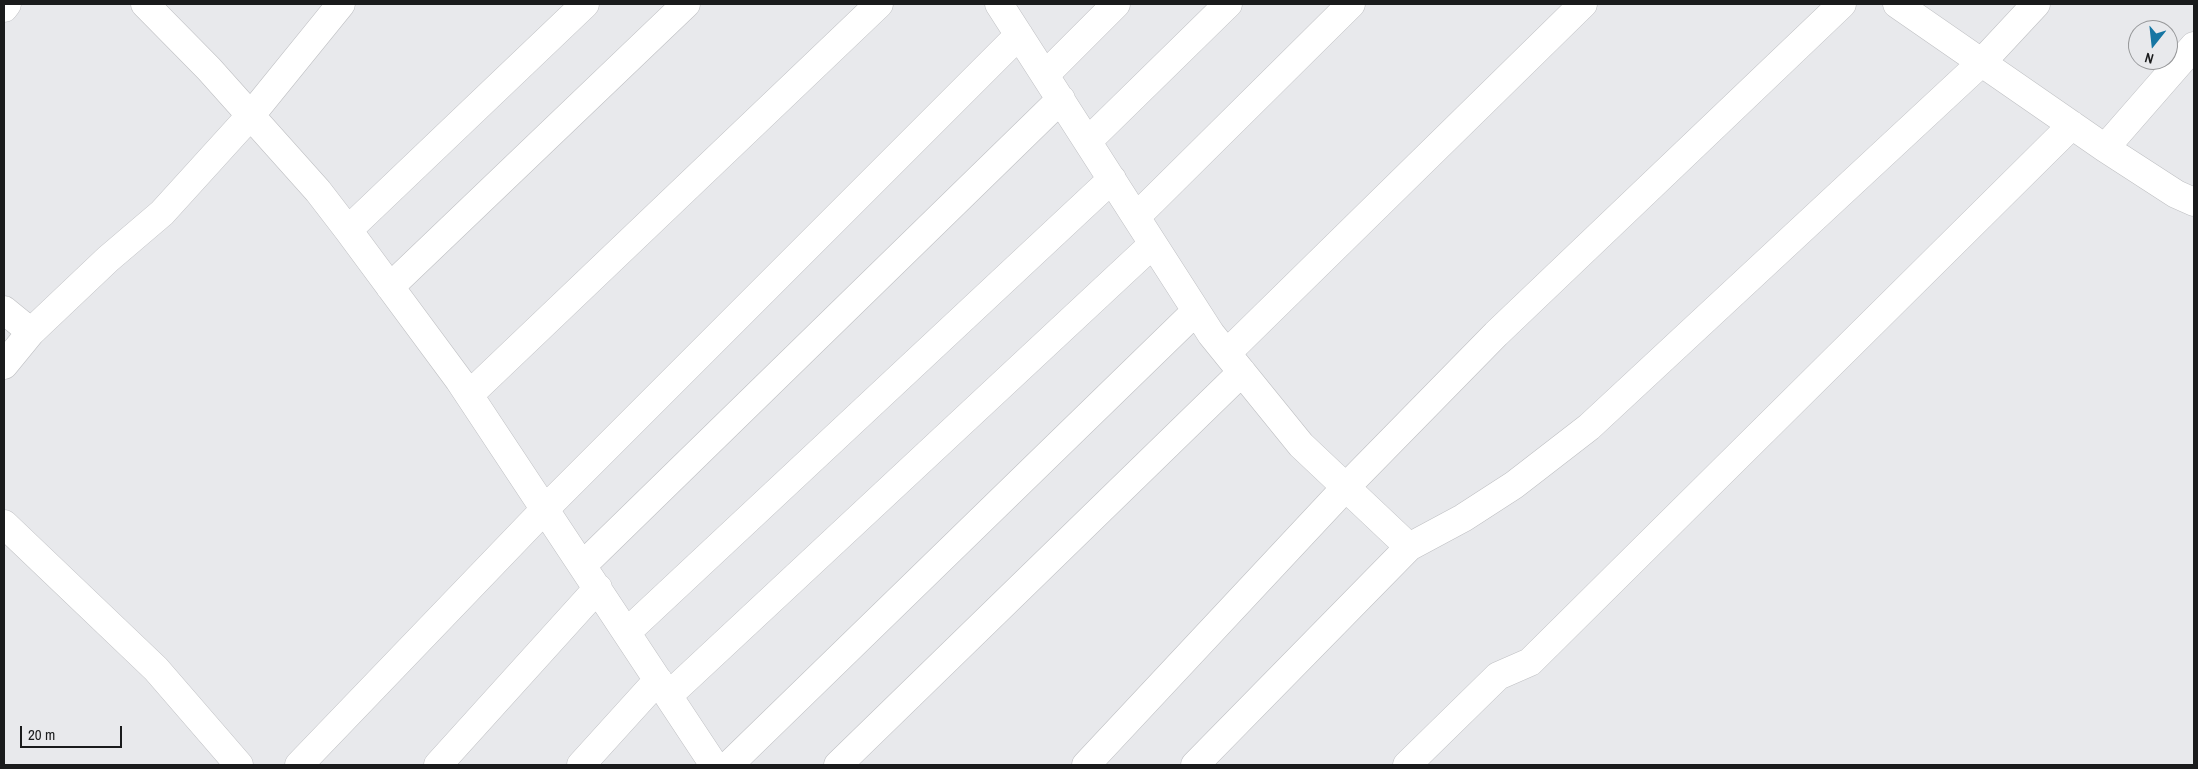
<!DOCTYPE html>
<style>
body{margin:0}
#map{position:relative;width:2198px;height:769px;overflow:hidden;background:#e8e9ec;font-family:"Archivo Narrow",sans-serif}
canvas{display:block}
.frame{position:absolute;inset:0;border:5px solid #1a1b1c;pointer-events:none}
.north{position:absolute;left:2128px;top:20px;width:50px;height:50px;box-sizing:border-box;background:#e8e9ec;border:1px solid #969799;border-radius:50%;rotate:196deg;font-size:14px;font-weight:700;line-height:20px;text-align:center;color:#1a1b1c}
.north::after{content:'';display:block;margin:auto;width:18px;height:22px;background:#1676a3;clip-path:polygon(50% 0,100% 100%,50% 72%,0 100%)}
.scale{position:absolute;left:20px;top:726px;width:102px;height:22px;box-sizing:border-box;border:2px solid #1a1b1c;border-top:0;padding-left:6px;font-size:15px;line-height:18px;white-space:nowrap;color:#1a1b1c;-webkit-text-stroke:4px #e8e9ec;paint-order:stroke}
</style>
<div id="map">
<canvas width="2198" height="769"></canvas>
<div class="frame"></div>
<div class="north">N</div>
<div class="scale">20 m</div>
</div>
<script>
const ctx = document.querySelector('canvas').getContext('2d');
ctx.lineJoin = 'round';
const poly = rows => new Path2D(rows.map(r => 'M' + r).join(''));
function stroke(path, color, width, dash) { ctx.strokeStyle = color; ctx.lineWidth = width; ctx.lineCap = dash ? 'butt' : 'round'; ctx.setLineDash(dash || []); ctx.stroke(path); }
const minor = poly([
 [145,4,209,69,318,191,348,230,459,380,714,765],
 [999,4,1211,334,1301,445,1409,547],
 [1897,4,2105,148,2176,194,2194,202],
 [4,8,7,4],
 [1045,75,1116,4],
 [1088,141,1228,4],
 [2105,148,2194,46],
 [1136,217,1351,4],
 [348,230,585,4],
 [390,287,686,4],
 [4,310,31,332],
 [1227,353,1583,4],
 [4,365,31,332,108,259,162,213,251,115,341,4],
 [469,395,879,4],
 [4,524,156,669,239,765],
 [583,565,1061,99],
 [627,632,1112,179],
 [669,695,1153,244],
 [299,765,546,508,1019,35],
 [438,765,598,588],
 [581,765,658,680],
 [729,765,1196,311],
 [838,765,1242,372],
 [1086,765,1346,487,1496,334,1842,4],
 [1195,765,1409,547,1463,518,1514,485,1589,427,1982,62,2036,4],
 [1407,765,1498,676,1530,662,2072,125]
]);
stroke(minor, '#bebfc2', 29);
stroke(minor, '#fff', 28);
</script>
